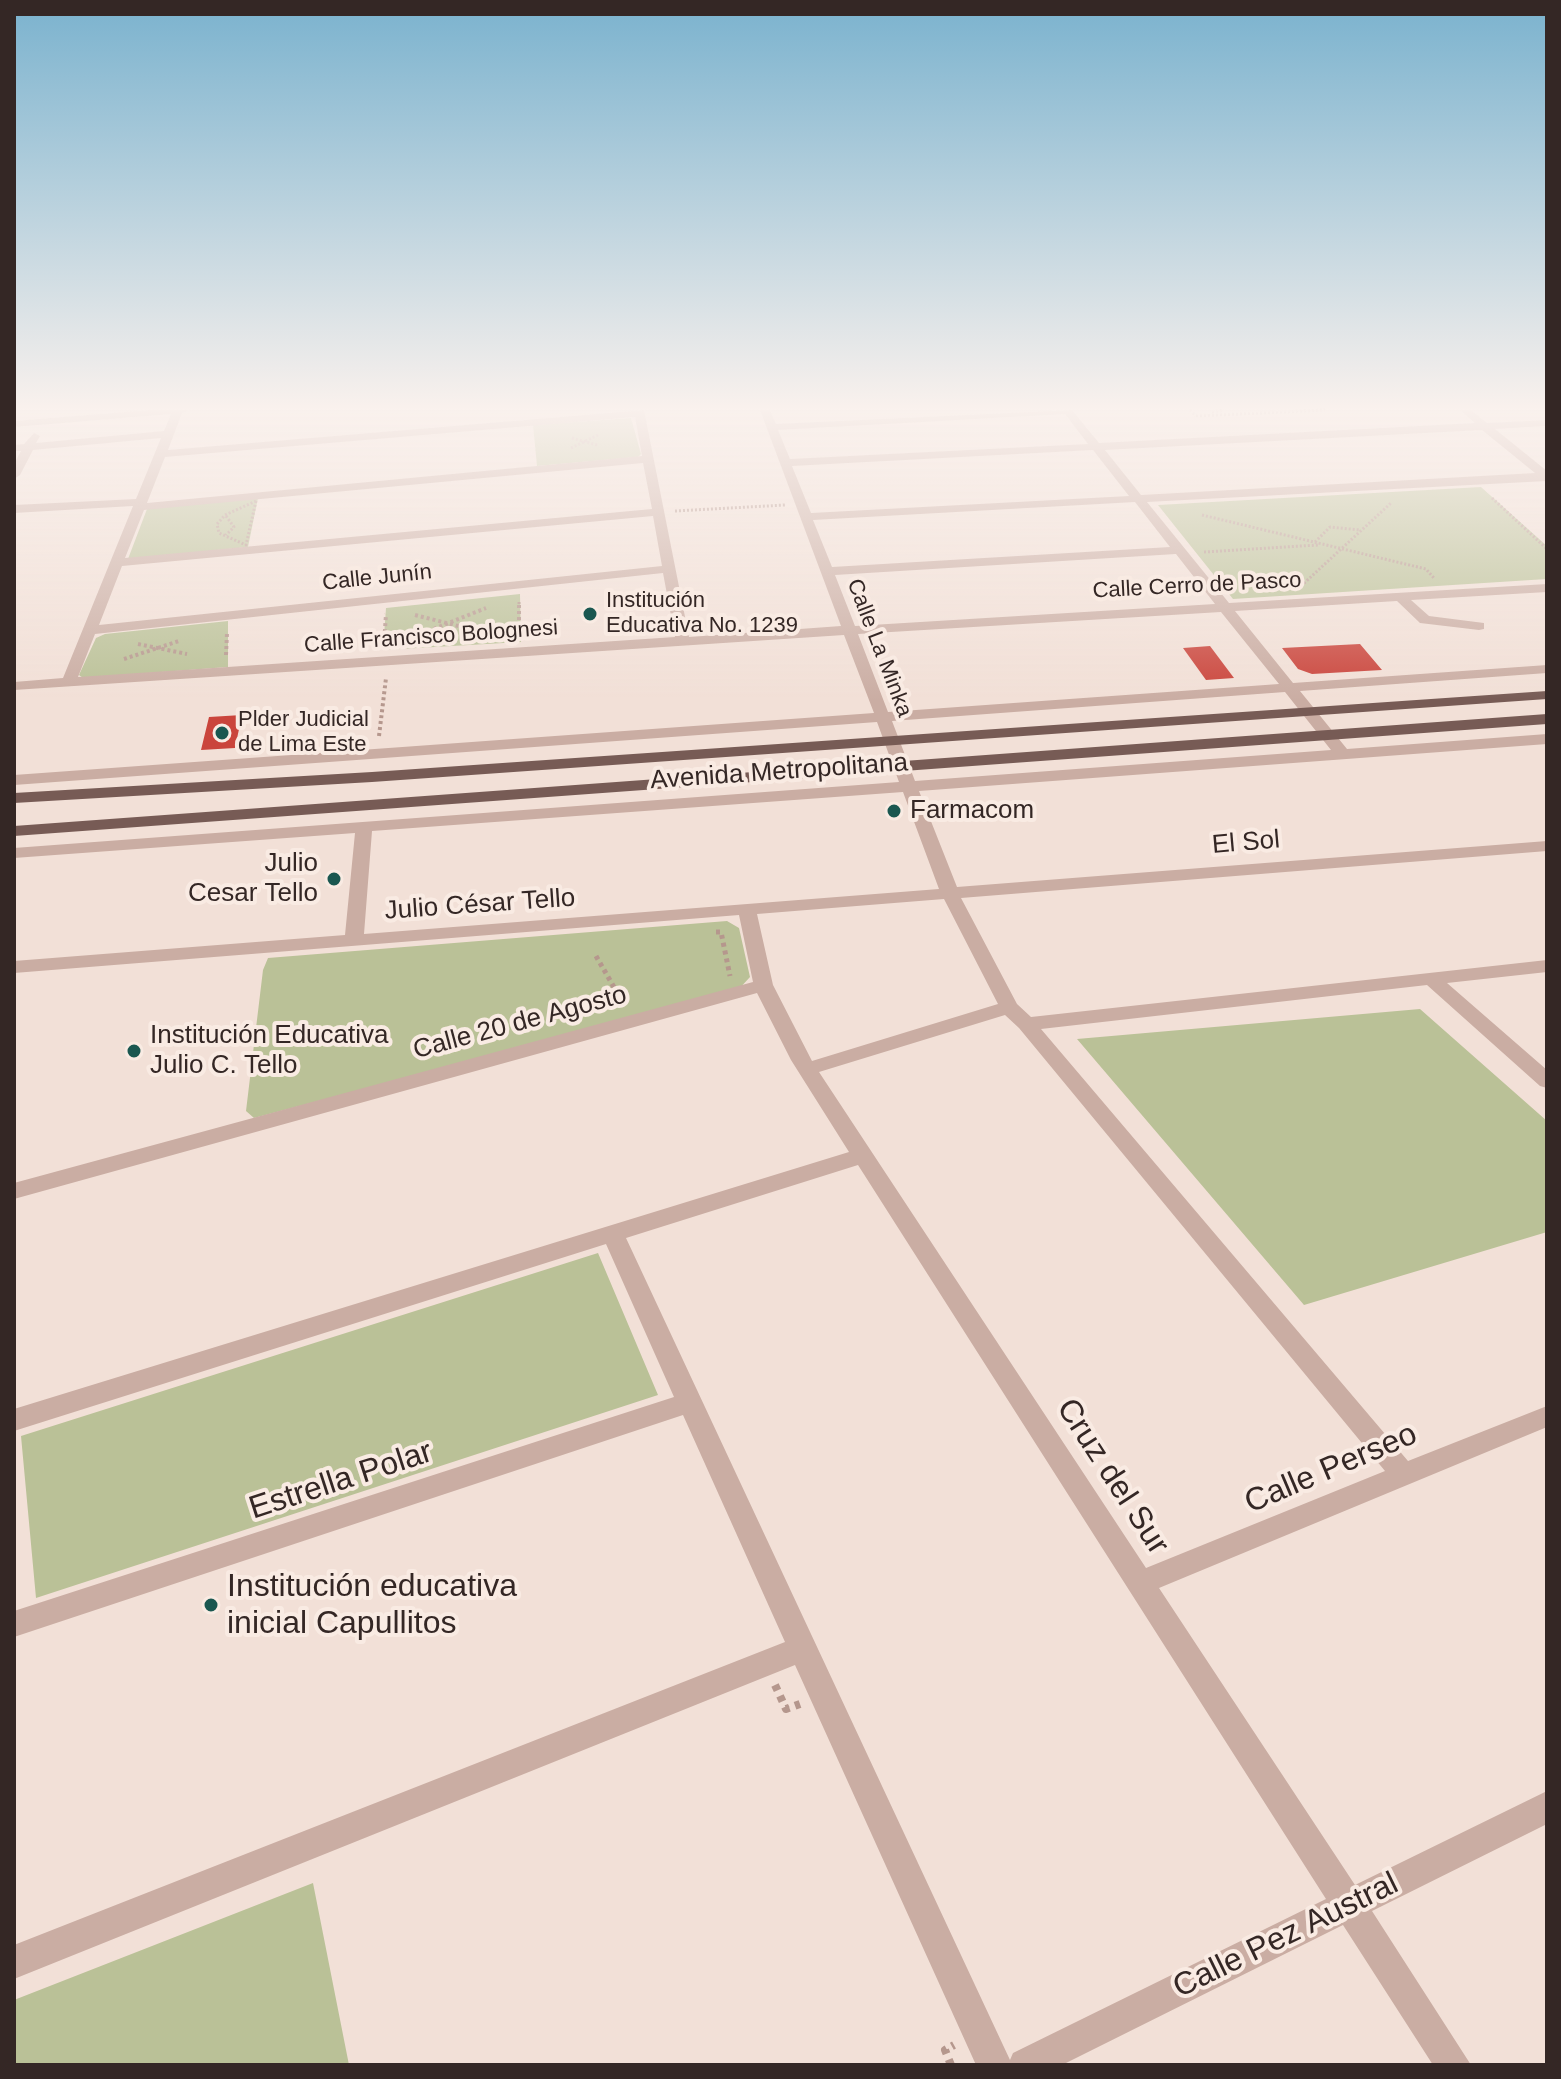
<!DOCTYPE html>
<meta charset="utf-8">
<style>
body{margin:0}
#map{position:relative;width:1561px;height:2079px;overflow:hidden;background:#f2e0d7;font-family:Arial,sans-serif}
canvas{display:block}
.frame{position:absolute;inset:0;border:16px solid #342725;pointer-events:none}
</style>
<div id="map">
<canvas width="1561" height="2079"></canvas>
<div class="frame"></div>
</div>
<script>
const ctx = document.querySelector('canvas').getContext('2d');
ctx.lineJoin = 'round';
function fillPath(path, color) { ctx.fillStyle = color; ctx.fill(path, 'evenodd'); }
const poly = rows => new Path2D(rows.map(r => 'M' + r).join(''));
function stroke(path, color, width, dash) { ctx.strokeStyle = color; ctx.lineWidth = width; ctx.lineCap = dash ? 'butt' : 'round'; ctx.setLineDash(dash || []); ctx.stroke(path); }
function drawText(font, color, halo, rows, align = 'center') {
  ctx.font = font + ' Arial,sans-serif'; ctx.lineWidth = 8; ctx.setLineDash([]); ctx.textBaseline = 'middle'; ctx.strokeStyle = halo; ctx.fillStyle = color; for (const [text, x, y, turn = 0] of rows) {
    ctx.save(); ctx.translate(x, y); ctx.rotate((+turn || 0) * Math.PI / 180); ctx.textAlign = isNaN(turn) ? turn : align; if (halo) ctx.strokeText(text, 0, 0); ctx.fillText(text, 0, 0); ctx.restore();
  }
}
fillPath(poly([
 [631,418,641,454,638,457,537,466,533,425],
 [1481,487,1547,546,1547,579,1233,599,1158,505],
 [258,498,248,547,128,559,147,509],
 [520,594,521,642,383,650,386,608],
 [228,621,228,667,83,678,79,675,96,638,105,634],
 [727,921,739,928,750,977,738,990,254,1118,246,1111,263,970,268,958],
 [1420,1009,1547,1121,1547,1232,1304,1305,1077,1039],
 [598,1253,658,1395,36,1598,21,1436],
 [313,1883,349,2065,14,2065,14,2000]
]), '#bac197');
fillPath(poly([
 [1360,644,1382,670,1312,674,1298,669,1282,648],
 [1210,646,1234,678,1206,680,1183,648],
 [242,715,235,748,201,750,209,717]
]), '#ca453c');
stroke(poly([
 [1190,410,1196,416],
 [1212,412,1224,410],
 [1196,416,1325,410],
 [572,438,597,445],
 [571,448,598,435],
 [1492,498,1547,549],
 [256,501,246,545,219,533,217,524,225,515,256,501],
 [675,511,785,505],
 [1202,515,1426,569,1434,578],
 [226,516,234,527,226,535],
 [1315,542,1330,527,1360,530],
 [1204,552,1318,545],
 [1301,586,1391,503],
 [519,602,519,607]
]), '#b5978d', 3, [2, 2]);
stroke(poly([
 [519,605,519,636],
 [415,615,490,634],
 [406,640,486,608],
 [138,644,187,654],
 [384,644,386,614],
 [226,655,227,633],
 [124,659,179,641],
 [379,736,386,678]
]), '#b5978d', 4, [3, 3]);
stroke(poly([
 [716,932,721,932,730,976],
 [596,956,615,989]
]), '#b5978d', 5, [4, 4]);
stroke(poly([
 [775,1685,786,1709,800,1704],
 [951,2065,945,2050,954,2045]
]), '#b5978d', 8, [6, 6]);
fillPath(poly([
 [150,410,189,410,182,413,168,450,644,410,689,637,841,626,760,410,770,410,776,424,1072,410,1099,443,1475,423,1460,410,1471,410,1487,423,1547,420,1547,426,1495,429,1547,471,1547,481,1147,502,1229,603,1547,584,1547,592,1411,600,1429,616,1484,623,1484,629,1479,630,1420,623,1397,601,1235,611,1293,683,1547,665,1547,673,1300,691,1347,749,1547,734,1547,744,919,791,957,887,1547,841,1547,851,961,898,1017,1004,1031,1017,1547,960,1547,972,1447,983,1547,1070,1547,1088,1540,1086,1427,985,1041,1029,1408,1461,1547,1406,1547,1427,1159,1588,1355,1885,1547,1791,1547,1824,1372,1911,1471,2065,1433,2065,1343,1925,1062,2065,976,2065,795,1665,14,1979,14,1945,785,1642,683,1415,14,1637,14,1611,674,1397,606,1244,14,1431,14,1409,849,1152,791,1060,757,993,14,1199,14,1183,753,982,739,915,14,973,14,961,345,935,355,833,14,858,14,848,899,782,877,722,14,785,14,775,874,713,844,635,14,690,14,682,63,678,133,506,14,513,14,505,136,499,161,438,33,450,20,475,14,479,14,464,21,451,14,451,14,445,24,444,34,433,40,436,36,443,164,431,171,414,14,427,14,421,150,410],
 [1065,414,1088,444,790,459,778,430,1065,414],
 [635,417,642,456,147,503,165,457,635,417],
 [1482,430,1535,473,1141,495,1105,450,1482,430],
 [1093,450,1129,496,811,513,792,466,1093,450],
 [643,463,652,509,125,558,144,510,643,463],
 [1135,502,1170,547,832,567,813,520,1135,502],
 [653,516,662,566,99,625,122,566,653,516],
 [1176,554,1215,604,855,626,835,575,1176,554],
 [663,573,675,637,78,677,95,634,663,573],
 [1221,612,1279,684,888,712,858,634,1221,612],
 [1285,692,1331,750,915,781,892,721,1285,692],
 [903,792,939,889,364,934,372,831,903,792],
 [944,899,998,1004,812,1061,773,985,757,914,944,899],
 [1005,1015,1019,1028,1385,1471,1146,1568,819,1072,1005,1015],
 [858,1165,1326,1899,1013,2053,1010,2060,626,1238,858,1165]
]), '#caada3');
fillPath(poly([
 [1547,691,1547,699,372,782,14,803,14,793,372,772,1547,691],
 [1547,714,1547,724,14,836,14,826,1547,714]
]), '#775b55');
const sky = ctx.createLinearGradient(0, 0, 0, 701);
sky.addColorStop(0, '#7ab2ce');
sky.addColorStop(0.58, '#f9f1ed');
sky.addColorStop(1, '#f9f1ed00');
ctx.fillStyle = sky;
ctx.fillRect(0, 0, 1561, 701);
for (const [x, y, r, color] of [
 [590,614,8,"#1a5750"],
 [222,733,8,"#1a5750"],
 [894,811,8,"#1a5750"],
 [334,879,8,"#1a5750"],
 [134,1051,8,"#1a5750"],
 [211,1605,8,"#1a5750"]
]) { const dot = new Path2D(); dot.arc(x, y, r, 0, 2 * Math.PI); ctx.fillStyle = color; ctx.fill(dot); stroke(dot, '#f9ebe3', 3); }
drawText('22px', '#342725', '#f9ebe3', [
 ["Calle Junín",377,578,-6],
 ["Calle Cerro de Pasco",1197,586,-3],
 ["Calle Francisco Bolognesi",431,637,-4],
 ["Calle La Minka",879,648,69]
]);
drawText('22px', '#342725', '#f9ebe3', [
 ["Institución",606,601],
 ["Educativa No. 1239",606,626],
 ["Plder Judicial",238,720],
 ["de Lima Este",238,745]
], 'left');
drawText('26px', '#342725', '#f9ebe3', [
 ["Avenida Metropolitana",779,772,-4],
 ["El Sol",1246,843,-5],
 ["Julio César Tello",480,905,-4],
 ["Calle 20 de Agosto",520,1023,-15]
]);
drawText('26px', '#342725', '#f9ebe3', [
 ["Farmacom",910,811],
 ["Julio",318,864,"right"],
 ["Cesar Tello",318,894,"right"],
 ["Institución Educativa",150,1036],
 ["Julio C. Tello",150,1066]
], 'left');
drawText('32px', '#342725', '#f9ebe3', [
 ["Calle Perseo",1331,1469,-23],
 ["Cruz del Sur",1112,1477,57],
 ["Estrella Polar",341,1481,-18],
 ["Calle Pez Austral",1286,1936,-26]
]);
drawText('32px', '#342725', '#f9ebe3', [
 ["Institución educativa",227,1587],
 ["inicial Capullitos",227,1624]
], 'left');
</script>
